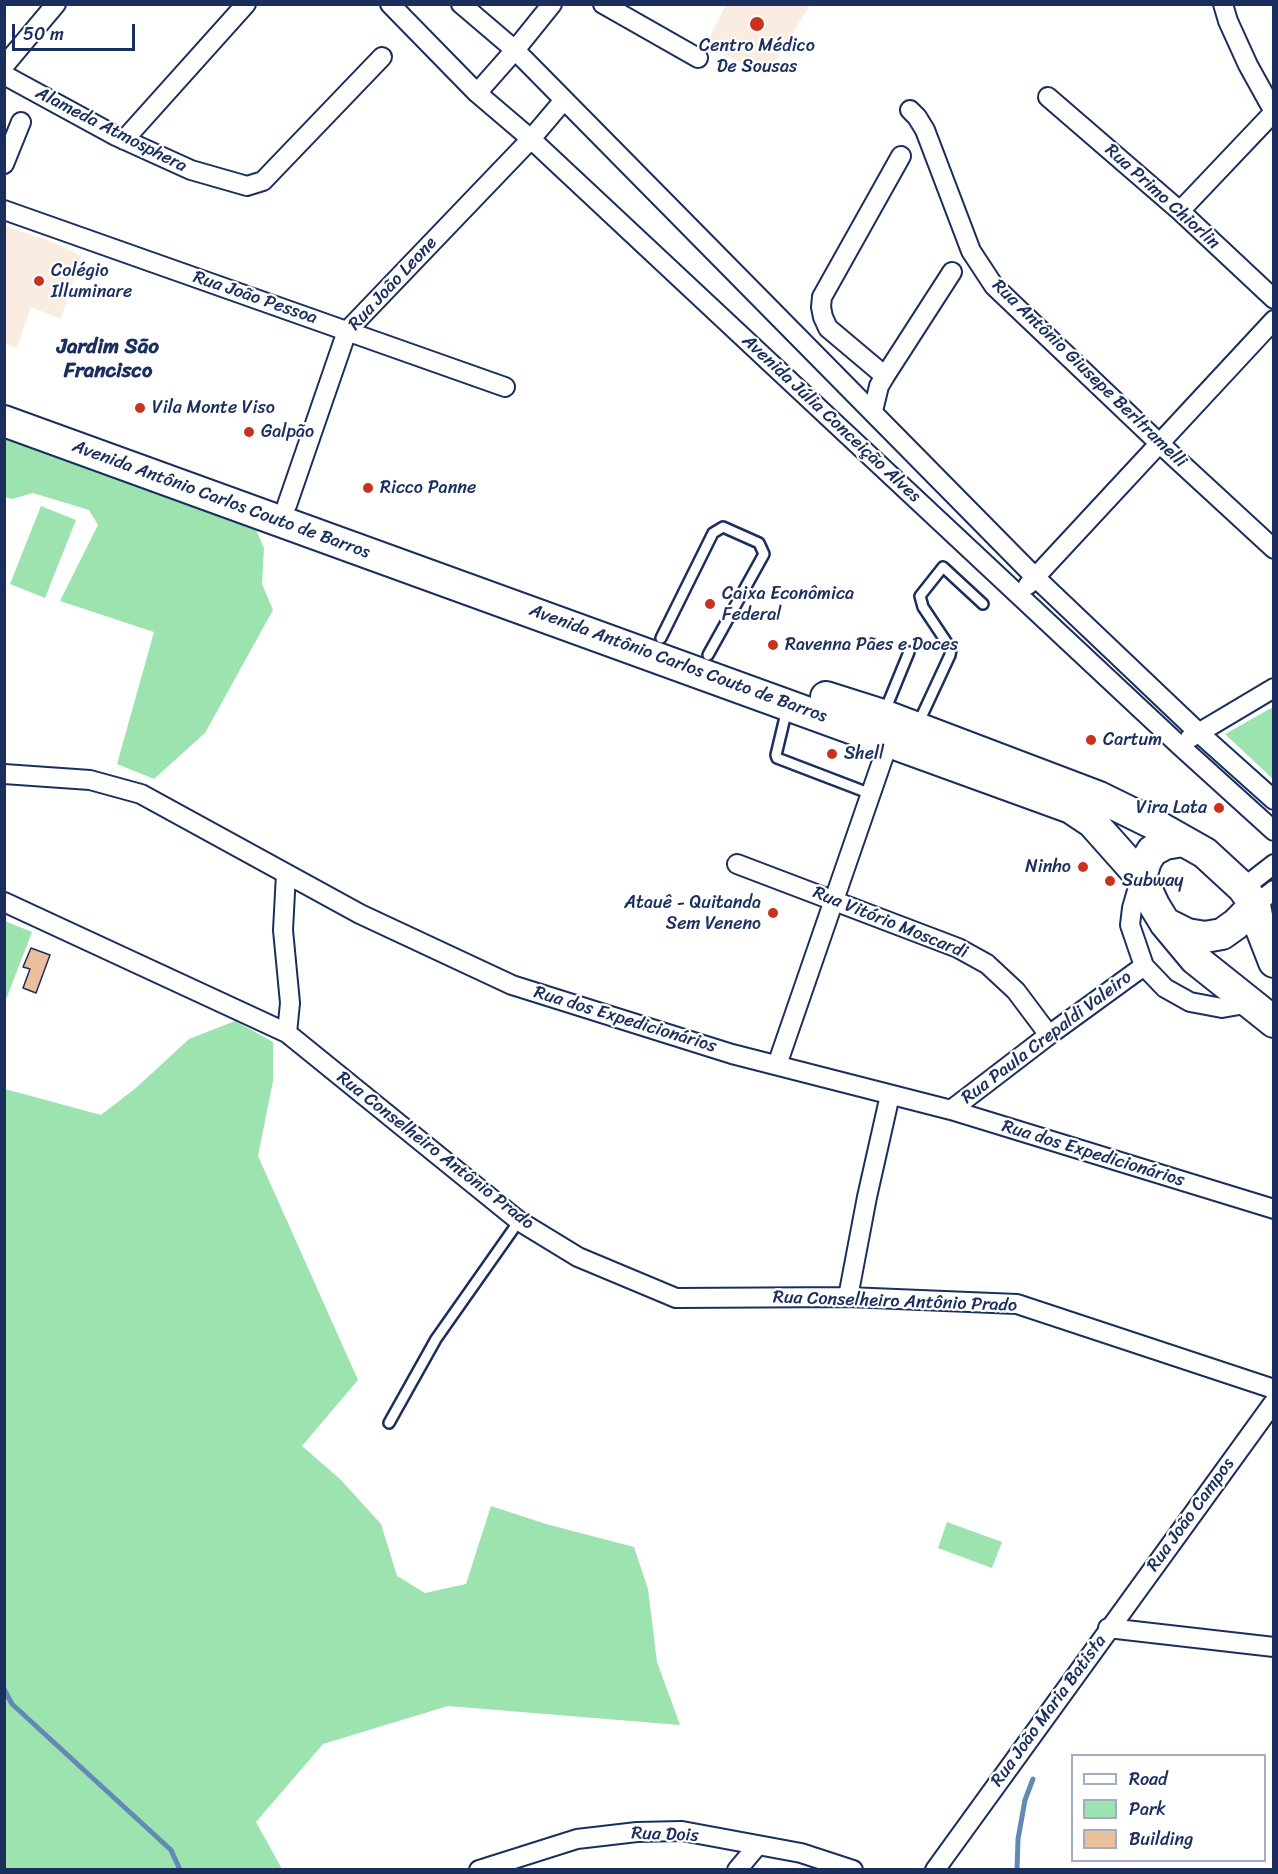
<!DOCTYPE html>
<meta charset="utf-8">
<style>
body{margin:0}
#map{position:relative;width:1278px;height:1874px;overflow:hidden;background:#fff;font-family:Sriracha,sans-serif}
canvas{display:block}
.frame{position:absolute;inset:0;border:6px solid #1b2f5e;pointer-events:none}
.legend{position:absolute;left:1071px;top:1754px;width:195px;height:108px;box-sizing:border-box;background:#fff;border:2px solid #a4acbf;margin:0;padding:8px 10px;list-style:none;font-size:18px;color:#1b2f5e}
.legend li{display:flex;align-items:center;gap:12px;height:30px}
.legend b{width:30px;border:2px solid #a4acbf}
.scale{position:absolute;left:12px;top:24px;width:123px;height:27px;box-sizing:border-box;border:3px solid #1b2f5e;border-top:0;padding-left:8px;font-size:18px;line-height:21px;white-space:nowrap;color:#1b2f5e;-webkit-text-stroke:4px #fff;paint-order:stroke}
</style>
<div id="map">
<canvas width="1278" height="1874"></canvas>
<div class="frame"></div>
<ul class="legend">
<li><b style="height:8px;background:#fff"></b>Road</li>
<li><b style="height:16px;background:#9ce3b0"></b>Park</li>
<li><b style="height:16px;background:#ebbf9b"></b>Building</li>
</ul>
<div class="scale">50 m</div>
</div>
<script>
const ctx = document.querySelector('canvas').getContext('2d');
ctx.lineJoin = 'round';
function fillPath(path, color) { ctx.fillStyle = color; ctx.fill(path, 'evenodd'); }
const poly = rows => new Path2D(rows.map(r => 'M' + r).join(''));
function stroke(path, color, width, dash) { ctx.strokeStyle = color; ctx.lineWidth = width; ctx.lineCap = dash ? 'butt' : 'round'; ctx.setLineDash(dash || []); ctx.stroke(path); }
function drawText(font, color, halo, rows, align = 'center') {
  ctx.font = font + ' Sriracha,sans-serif'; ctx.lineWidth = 4.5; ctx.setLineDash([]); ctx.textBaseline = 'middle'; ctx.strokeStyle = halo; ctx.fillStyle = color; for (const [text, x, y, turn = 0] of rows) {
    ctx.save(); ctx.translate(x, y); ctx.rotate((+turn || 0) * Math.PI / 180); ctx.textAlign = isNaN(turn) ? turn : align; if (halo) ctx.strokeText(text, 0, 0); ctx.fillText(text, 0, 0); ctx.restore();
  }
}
fillPath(poly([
 [726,5,726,4,810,5,766,76,706,44],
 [5,226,53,242,81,256,61,319,31,307,17,348,5,344]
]), '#f9ece1');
fillPath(poly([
 [4,429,252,521,264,548,262,584,273,610,205,733,154,779,117,764,154,632,60,601,98,525,89,510,33,493,12,499,5,497],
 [41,506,76,520,45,598,10,584],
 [1273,707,1273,779,1225,734],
 [5,921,32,932,5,1002],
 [235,1021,273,1042,273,1081,258,1156,358,1380,302,1446,340,1479,381,1524,397,1576,425,1593,466,1584,491,1506,546,1524,634,1547,648,1589,657,1662,680,1725,448,1706,323,1744,256,1822,282,1869,5,1869,5,1089,101,1115,137,1087,189,1039],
 [947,1522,1002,1542,992,1568,938,1548]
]), '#9ce3b0');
stroke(poly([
 [4,1689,12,1704,171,1850,180,1870],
 [1017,1870,1018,1839,1025,1800,1033,1779]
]), '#628ab5', 5);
const building = poly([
 [31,948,50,955,36,993,23,988,30,969,23,967,31,948]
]);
fillPath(building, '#ebbf9b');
stroke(building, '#1b2f5e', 1.5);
const service = poly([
 [661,638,713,533,723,527,759,543,764,554,708,655],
 [787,709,776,755,777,758,871,794],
 [884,713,909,652],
 [918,724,950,655,951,649,923,607,920,596,943,567,983,604],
 [389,1423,436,1339,519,1221]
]);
const minor = poly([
 [390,4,477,93,531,139,1179,745,1274,831],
 [461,4,515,50,1035,577,1198,732,1274,800],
 [603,4,698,58],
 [1223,4,1228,21,1248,65,1274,112],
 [4,66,56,4],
 [4,75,116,136,191,170,247,186,263,181,382,57],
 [477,93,515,50,552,4],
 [1048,97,1180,211,1274,299],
 [910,110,917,117,925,130,971,251,994,286,1159,443,1274,549],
 [124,140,246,4],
 [4,164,21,122],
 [4,210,505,387],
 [1180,211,1274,112],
 [885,376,828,328,823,317,821,307,822,297,901,156],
 [873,411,879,386,885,376,952,272],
 [287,505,347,331,531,139,564,100],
 [1028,585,1274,320],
 [1190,738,1274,688],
 [4,774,90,780,141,794,360,914,512,985,732,1054,951,1110,1274,1209],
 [737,864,958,948,987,964,1016,991,1049,1035],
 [286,874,283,930,290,1003,287,1033],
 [1141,877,1132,908,1130,925,1144,966,1165,988,1190,1002,1222,1008,1251,1003],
 [1243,888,1274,864],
 [4,902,287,1033,519,1221,578,1257,676,1298,848,1297,1017,1304,1274,1389],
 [1255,905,1274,890],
 [777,1065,889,741],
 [951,1110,1049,1035,1144,966],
 [848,1297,867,1197,890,1095],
 [1108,1628,1274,1647],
 [479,1870,577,1839,637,1832,682,1831,801,1853,853,1870],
 [737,1870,758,1845],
 [935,1870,1274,1402]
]);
const primary = poly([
 [4,421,1071,808,1092,822,1141,877,1154,905,1165,923,1195,959,1274,1022],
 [826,697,883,715,1099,797,1152,823,1205,853,1243,888,1255,905,1258,921,1274,962],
 [1141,877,1146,861,1152,851,1165,844,1183,841],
 [1165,923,1187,934,1205,937,1222,934,1236,924,1255,905]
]);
stroke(service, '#1b2f5e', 14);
stroke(minor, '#1b2f5e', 22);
stroke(primary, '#1b2f5e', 34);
stroke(service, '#fff', 9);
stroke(minor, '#fff', 18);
stroke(primary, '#fff', 30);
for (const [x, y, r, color] of [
 [757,24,8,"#c8321e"],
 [39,281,6,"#c8321e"],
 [140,408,6,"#c8321e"],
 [249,432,6,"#c8321e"],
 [368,488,6,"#c8321e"],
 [710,604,6,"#c8321e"],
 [773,645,6,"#c8321e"],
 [1091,740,6,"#c8321e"],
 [832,754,6,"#c8321e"],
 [1219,808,6,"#c8321e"],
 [1083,867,6,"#c8321e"],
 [1110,881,6,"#c8321e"],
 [773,913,6,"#c8321e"]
]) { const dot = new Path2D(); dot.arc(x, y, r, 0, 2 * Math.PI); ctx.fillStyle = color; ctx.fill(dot); stroke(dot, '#fff', 2); }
drawText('18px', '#1b2f5e', '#fff', [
 ["Centro Médico",757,46,"center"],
 ["De Sousas",757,67,"center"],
 ["Colégio",51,271],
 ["Illuminare",51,292],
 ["Vila Monte Viso",152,408],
 ["Galpão",261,432],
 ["Ricco Panne",380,488],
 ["Caixa Econômica",722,594],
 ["Federal",722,615],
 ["Ravenna Pães e Doces",785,645],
 ["Cartum",1103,740],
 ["Shell",844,754],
 ["Vira Lata",1207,808,"right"],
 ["Ninho",1071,867,"right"],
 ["Subway",1122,881],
 ["Atauê - Quitanda",761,903,"right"],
 ["Sem Veneno",761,924,"right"]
], 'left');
drawText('18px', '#1b2f5e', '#fff', [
 ["Alameda Atmosphera",111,130,27],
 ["Rua Primo Chiorlin",1162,197,42],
 ["Rua João Leone",393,284,-47],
 ["Rua João Pessoa",255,298,19],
 ["Rua Antônio Giusepe Berltramelli",1089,374,44],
 ["Avenida Júlia Conceição Alves",831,419,43],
 ["Avenida Antônio Carlos Couto de Barros",221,500,20],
 ["Avenida Antônio Carlos Couto de Barros",678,664,20],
 ["Rua Vitório Moscardi",890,923,22],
 ["Rua dos Expedicionários",625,1020,17],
 ["Rua Paula Crepaldi Valeiro",1047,1038,-37],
 ["Rua Conselheiro Antônio Prado",435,1151,38],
 ["Rua dos Expedicionários",1093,1154,17],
 ["Rua Conselheiro Antônio Prado",895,1302,2],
 ["Rua João Campos",1191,1515,-54],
 ["Rua João Maria Batista",1049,1711,-54],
 ["Rua Dois",665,1835,2]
]);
drawText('bold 21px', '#1b2f5e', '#fff', [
 ["Jardim São",108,348],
 ["Francisco",108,372]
]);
</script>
